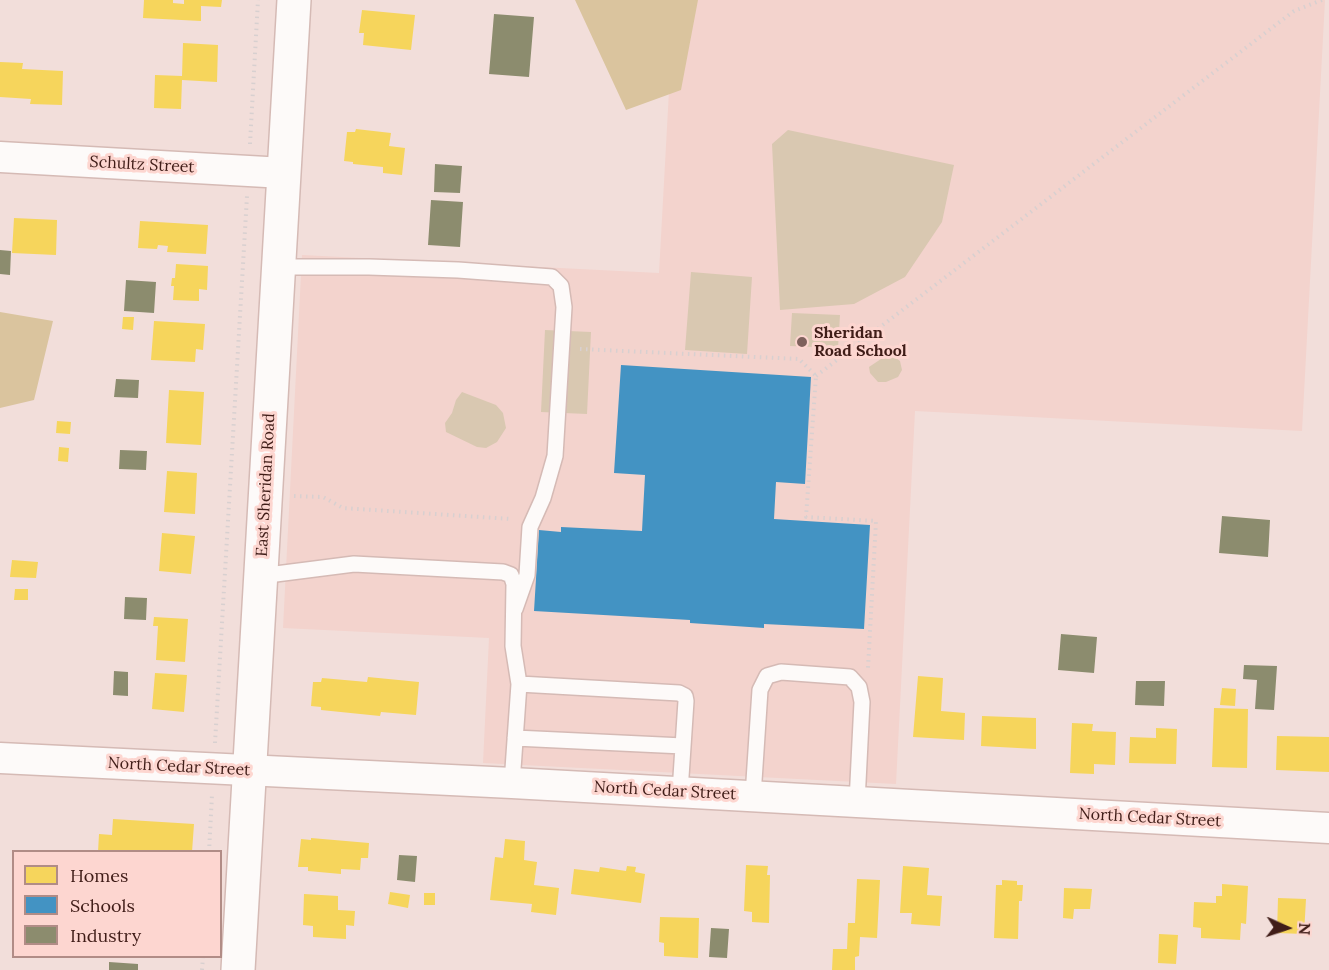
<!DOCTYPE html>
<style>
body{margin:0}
#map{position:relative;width:1329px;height:970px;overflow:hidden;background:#f2deda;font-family:Lora,serif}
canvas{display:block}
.legend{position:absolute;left:12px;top:850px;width:210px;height:108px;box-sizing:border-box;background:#fdd6d0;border:2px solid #b18c86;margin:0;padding:8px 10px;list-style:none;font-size:18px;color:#401d18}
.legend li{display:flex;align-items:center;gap:12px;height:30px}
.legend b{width:30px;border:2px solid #b18c86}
.north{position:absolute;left:1257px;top:898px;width:60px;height:60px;-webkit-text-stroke:4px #fdd6d0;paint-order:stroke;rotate:93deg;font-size:16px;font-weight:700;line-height:24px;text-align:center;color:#401d18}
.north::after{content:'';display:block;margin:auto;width:21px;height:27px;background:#401d18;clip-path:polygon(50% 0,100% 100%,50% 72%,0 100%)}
</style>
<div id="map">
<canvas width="1329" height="970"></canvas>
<ul class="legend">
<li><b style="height:16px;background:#f6d55c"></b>Homes</li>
<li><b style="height:16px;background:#4393c3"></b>Schools</li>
<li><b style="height:16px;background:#8c8c6e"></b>Industry</li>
</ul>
<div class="north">N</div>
</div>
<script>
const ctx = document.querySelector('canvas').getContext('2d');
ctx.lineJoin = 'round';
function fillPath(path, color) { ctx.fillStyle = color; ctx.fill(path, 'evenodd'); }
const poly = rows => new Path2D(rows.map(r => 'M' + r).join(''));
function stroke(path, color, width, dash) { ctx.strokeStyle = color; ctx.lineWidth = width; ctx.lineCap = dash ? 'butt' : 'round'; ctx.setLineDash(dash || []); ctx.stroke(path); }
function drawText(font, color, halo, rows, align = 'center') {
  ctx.font = font + ' Lora,serif'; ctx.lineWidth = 6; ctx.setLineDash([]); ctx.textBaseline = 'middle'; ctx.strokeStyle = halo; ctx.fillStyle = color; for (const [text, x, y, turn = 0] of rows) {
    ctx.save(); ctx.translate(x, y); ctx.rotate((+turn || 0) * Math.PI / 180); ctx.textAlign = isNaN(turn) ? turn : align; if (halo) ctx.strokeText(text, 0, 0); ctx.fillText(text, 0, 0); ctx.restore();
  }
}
fillPath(poly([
 [674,0,1325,0,1302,431,915,411,896,784,483,763,489,638,283,628,302,255,659,273]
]), '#f3d3cd');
fillPath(poly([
 [788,130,954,165,942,222,905,277,854,304,780,310,772,144],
 [691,272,752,277,747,354,685,350],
 [792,313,840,315,838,348,790,346],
 [545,330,591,332,587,414,541,412],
 [893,356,900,361,902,370,898,377,886,382,878,382,870,373,869,367,881,359],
 [462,392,496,405,503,413,506,428,497,442,486,448,477,447,446,432,445,423,452,413,456,400]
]), '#d9c8b1');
fillPath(poly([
 [575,0,698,0,681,90,626,110],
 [0,312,53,321,34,400,0,408]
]), '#dac49e');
fillPath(poly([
 [144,0,173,0,173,3,184,4,184,0,222,0,221,7,201,6,201,21,143,18],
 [362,10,415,15,411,50,363,45,364,33,359,33],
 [183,43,218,45,217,82,182,80,181,109,154,108,155,75,182,76],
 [0,62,23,63,22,69,63,71,62,105,30,104,31,99,0,97],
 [356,129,391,133,389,146,405,148,402,175,383,173,383,167,353,164,353,162,344,161,347,132,355,132],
 [14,218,57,220,56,255,12,253],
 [140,221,208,225,206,254,167,252,168,246,158,245,157,249,138,248],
 [176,264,208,266,207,290,199,289,199,301,173,300,174,286,171,286,172,278,175,278],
 [123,317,134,317,133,330,122,329],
 [154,321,205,324,203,350,196,349,195,362,151,360],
 [169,390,204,392,201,445,166,443],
 [57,421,71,422,70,434,56,433],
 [59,447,69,448,68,462,58,461],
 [167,471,197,473,195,514,164,512],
 [162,533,195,536,191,574,159,571],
 [12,560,38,562,36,578,10,577],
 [15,589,28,589,28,600,14,600],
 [154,617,188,619,185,662,156,660,158,626,153,626],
 [155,673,187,675,184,712,152,709],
 [918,676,943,678,941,711,965,713,964,740,913,737],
 [368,677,419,682,416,715,381,712,380,716,321,710,321,707,311,706,313,682,321,682,322,678,367,682],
 [1222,688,1236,689,1235,706,1220,705],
 [1214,708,1248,709,1247,768,1212,767],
 [982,716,1036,718,1036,749,981,746],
 [1072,723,1093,724,1092,731,1116,732,1115,765,1094,764,1094,774,1070,773],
 [1156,728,1177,729,1176,764,1129,763,1130,737,1156,738],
 [1277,736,1329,737,1329,772,1276,770],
 [113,819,194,824,192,852,98,852,99,834,112,835],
 [311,838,369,843,368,858,361,858,360,870,341,869,341,874,308,871,308,867,298,867,301,839,311,840],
 [505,839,525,841,524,860,537,862,534,885,559,888,556,915,531,912,532,904,490,900,495,857,503,858],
 [746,865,768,866,767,875,770,875,769,923,752,922,752,912,744,911],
 [627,866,636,867,635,872,645,874,641,903,571,894,574,869,599,872,600,867,626,871],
 [903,866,929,868,927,895,942,896,940,926,911,924,912,913,900,913],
 [857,879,880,880,877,938,860,937,859,956,855,957,855,970,832,970,833,949,847,949,848,923,855,923],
 [1002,880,1017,881,1017,885,1023,885,1022,901,1019,901,1018,939,994,938,996,885,1002,885],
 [1222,884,1248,886,1246,924,1241,923,1240,940,1201,938,1201,928,1193,927,1194,902,1216,903,1216,896,1222,896],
 [1064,888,1092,889,1090,909,1074,909,1073,919,1063,918],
 [390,892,410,895,408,908,388,904],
 [424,893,435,893,435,905,424,905],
 [304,894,338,896,338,910,355,911,354,926,346,925,346,939,313,937,313,926,303,925],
 [1278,898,1306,899,1304,934,1277,933],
 [660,917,699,918,698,958,664,956,664,943,659,942],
 [1159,934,1178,935,1176,964,1158,963]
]), '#f6d55c');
fillPath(poly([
 [621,365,811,377,805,484,776,482,774,519,870,525,864,629,764,624,764,628,690,623,690,620,534,611,539,530,561,532,561,527,642,531,645,475,614,473]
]), '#4393c3');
fillPath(poly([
 [494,14,534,17,529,77,489,74],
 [435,164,462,166,460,193,434,192],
 [431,200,463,202,460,247,428,245],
 [0,250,11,251,10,275,0,274],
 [126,280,156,282,154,313,124,311],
 [116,379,139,380,138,398,114,397],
 [120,450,147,451,146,470,119,469],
 [1222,516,1270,520,1268,557,1219,553],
 [125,597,147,598,146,620,124,619],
 [1061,634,1097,637,1094,673,1058,670],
 [1244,665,1277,666,1274,710,1255,709,1257,680,1243,679],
 [114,671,128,672,128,696,113,695],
 [1136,681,1165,681,1164,706,1135,705],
 [399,855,417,856,415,882,397,880],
 [711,928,729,929,727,958,709,957],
 [109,962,138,964,138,970,109,970]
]), '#8c8c6e');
const service = poly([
 [279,267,369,267,458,270,552,277,561,286,564,307,555,456,543,498,530,527,527,575,515,609],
 [260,576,354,564,503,572,511,575,514,584,513,646,519,684,512,783],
 [519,684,679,693,685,696,686,701,680,792],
 [515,738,683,746],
 [753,796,760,690,767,676,781,672,850,677,859,687,862,702,857,802]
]);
const minor = poly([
 [0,157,284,173],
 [0,758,512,783,1329,828]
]);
const tertiary = poly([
 [238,970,294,0]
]);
stroke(service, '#d5bab5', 18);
stroke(minor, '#d5bab5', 33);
stroke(tertiary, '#d5bab5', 36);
stroke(poly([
 [250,144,258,0],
 [580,349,799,359,816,376,806,517,876,521,868,668],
 [816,376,1294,11,1322,0],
 [294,496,323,497,343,508,511,519],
 [215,743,247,196],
 [209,852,212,795],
 [202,970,203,956]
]), '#d8d0d0', 4, [1.5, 4.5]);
stroke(service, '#fdfaf9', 15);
stroke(minor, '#fdfaf9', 30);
stroke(tertiary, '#fdfaf9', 33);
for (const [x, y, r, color] of [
 [802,342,6,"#7e615c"]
]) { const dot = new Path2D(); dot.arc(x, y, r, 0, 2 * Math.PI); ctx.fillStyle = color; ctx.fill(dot); stroke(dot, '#fdd6d0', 2); }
drawText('16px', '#401d18', '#fdd6d0', [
 ["Schultz Street",142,165,3],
 ["East Sheridan Road",266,485,-87],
 ["North Cedar Street",179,767,3],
 ["North Cedar Street",665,791,3],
 ["North Cedar Street",1150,818,3]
]);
drawText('bold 16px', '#401d18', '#fdd6d0', [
 ["Sheridan",814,333],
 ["Road School",814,351]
], 'left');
</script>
